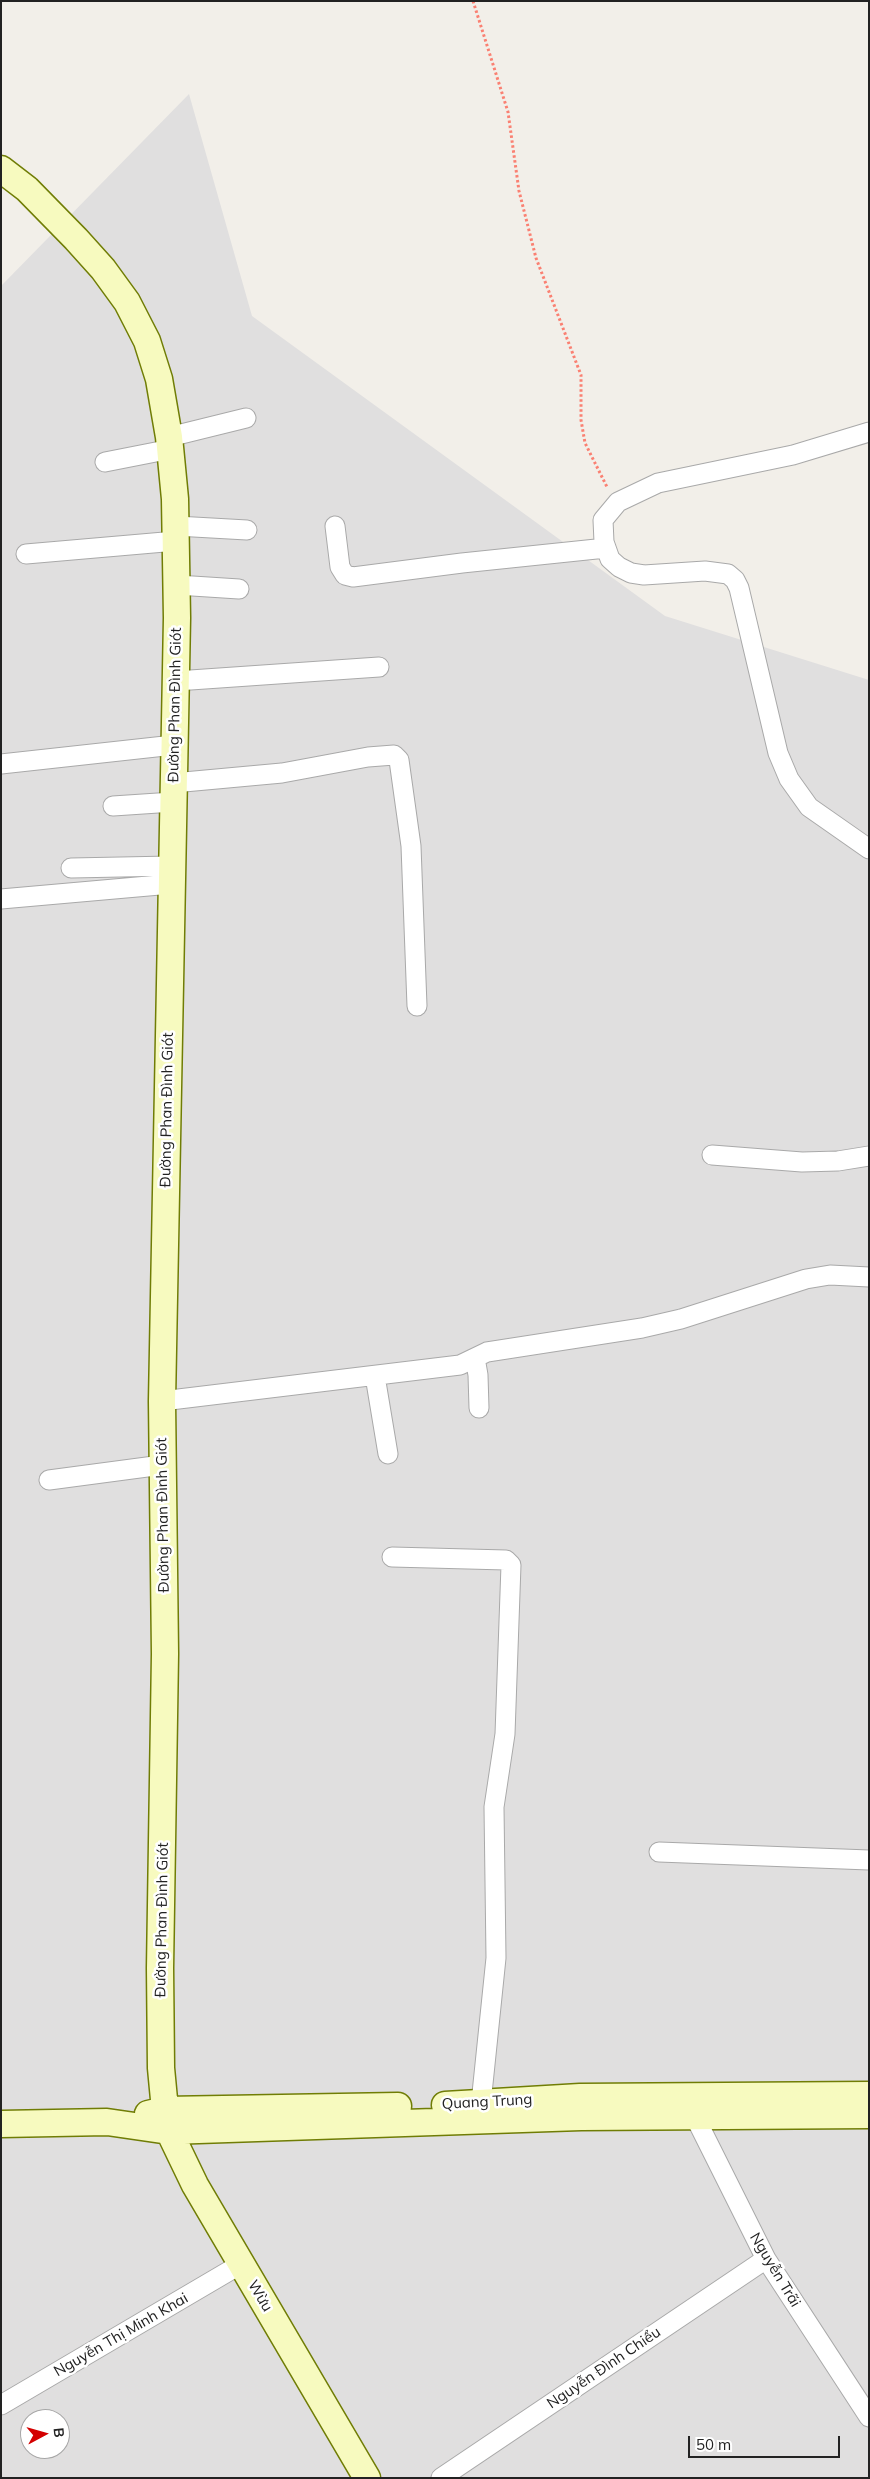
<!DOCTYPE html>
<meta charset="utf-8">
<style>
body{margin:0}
#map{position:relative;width:870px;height:2479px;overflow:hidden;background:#f2efe9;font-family:Mulish,sans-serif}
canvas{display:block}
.frame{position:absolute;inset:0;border:2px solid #222;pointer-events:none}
.north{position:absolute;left:20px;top:2409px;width:50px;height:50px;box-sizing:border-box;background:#fff;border:1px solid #a7a7a7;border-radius:50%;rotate:84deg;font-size:14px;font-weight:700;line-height:20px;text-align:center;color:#222}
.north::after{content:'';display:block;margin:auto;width:18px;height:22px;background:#d40000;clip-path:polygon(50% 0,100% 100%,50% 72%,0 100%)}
.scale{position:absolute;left:688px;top:2436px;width:152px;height:22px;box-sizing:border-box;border:2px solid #222;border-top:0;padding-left:6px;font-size:15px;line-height:18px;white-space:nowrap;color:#222;-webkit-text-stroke:4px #fff;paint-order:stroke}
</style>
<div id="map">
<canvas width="870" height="2479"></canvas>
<div class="frame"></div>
<div class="north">B</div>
<div class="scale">50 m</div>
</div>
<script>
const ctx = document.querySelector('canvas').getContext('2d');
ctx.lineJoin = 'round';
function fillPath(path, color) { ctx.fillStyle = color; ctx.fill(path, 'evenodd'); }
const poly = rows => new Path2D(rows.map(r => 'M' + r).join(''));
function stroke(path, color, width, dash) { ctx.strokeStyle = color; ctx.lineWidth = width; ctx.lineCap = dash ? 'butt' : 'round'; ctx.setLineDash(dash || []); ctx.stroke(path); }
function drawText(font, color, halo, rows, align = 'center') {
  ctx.font = font + ' Mulish,sans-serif'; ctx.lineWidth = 5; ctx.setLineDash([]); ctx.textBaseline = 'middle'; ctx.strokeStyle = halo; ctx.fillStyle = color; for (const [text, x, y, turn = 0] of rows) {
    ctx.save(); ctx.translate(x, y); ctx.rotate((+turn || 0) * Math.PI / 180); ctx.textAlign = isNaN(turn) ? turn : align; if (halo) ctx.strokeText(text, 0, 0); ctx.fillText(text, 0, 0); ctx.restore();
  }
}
fillPath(poly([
 [189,94,252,316,665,616,869,680,869,2478,1,2478,1,286],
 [30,2419,60,2419,60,2449,30,2449]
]), '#e0dfdf');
const minor = poly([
 [869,432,793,455,658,483,618,502,603,520,604,542,610,559,619,567,631,573,644,575,705,571,728,574,735,580,739,588,778,753,789,779,809,807,869,849],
 [169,437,246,418],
 [105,462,171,449],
 [176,526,247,530],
 [335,526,340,567,345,575,353,577,462,563,606,548],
 [26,554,176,541],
 [177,585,239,589],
 [176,681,379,667],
 [1,764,174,745],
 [173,783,282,773,368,757,394,755,399,760,411,846,417,1006],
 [113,806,173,802],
 [71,868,171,866],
 [1,899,171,884],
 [712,1155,802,1162,838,1161,869,1156],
 [475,1358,478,1375,479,1408],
 [375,1376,388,1454],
 [162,1401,460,1365,487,1352,642,1328,681,1319,806,1279,830,1275,869,1277],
 [49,1480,162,1465],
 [392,1557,506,1560,511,1565,505,1734,494,1807,496,1958,481,2103],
 [659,1852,869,1860],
 [694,2115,766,2259,869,2417],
 [1,2405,241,2264],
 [441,2478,766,2259]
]);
const secondary = poly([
 [1,169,27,189,76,239,103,269,127,302,147,341,159,379,169,437,175,499,177,618,162,1401,165,1654,160,1968,161,2068,165,2110,169,2131,195,2185,367,2478],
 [445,2105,580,2097,869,2095],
 [148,2114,165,2110,398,2106],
 [1,2124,107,2122,169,2131,581,2117,869,2115]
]);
stroke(minor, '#a9a9a9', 21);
stroke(secondary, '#707d05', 29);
stroke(poly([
 [473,1,508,112,519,191,536,258,581,375,581,420,585,443,607,487]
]), '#fa8072', 3, [2.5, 2.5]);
stroke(minor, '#fff', 19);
stroke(secondary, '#f7fabf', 26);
drawText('15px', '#222', '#fff', [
 ["Đường Phan Đình Giót",175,705,-89],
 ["Đường Phan Đình Giót",167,1110,-89],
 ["Đường Phan Đình Giót",163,1515,-91],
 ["Đường Phan Đình Giót",162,1920,-89],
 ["Quang Trung",487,2102,-3],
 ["Nguyễn Trãi",775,2270,59],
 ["Wừu",260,2296,59],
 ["Nguyễn Thị Minh Khai",121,2335,-30],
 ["Nguyễn Đình Chiểu",604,2368,-34]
]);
</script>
